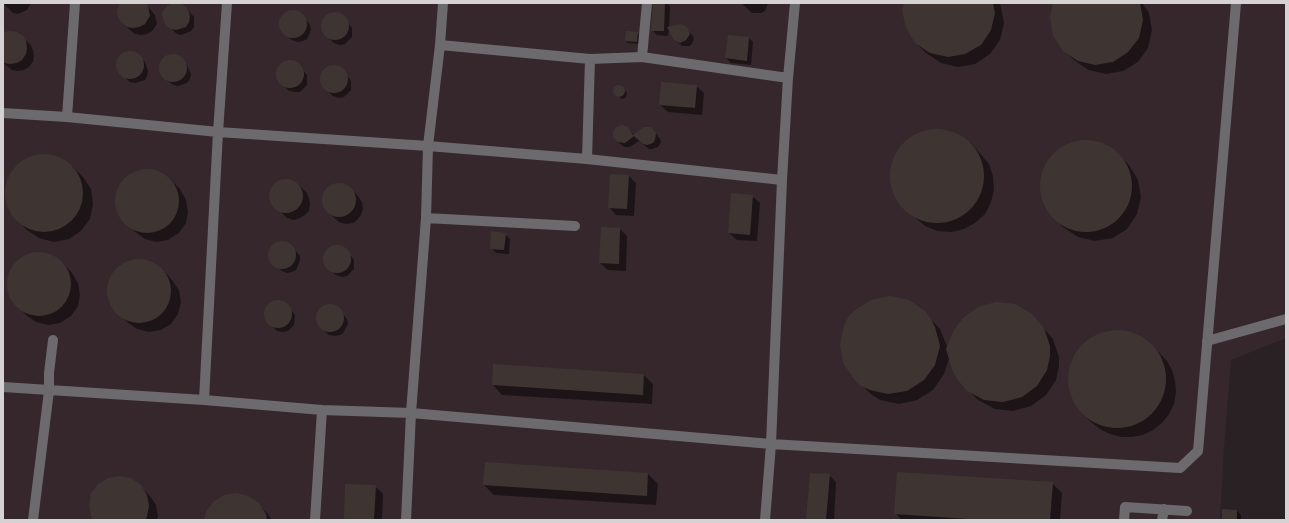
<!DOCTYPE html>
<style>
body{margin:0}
#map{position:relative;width:1289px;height:523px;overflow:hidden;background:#292123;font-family:"Varela Round",sans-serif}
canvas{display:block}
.frame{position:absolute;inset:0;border:4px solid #d6d1d2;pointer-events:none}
</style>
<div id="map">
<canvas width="1289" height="523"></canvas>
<div class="frame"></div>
</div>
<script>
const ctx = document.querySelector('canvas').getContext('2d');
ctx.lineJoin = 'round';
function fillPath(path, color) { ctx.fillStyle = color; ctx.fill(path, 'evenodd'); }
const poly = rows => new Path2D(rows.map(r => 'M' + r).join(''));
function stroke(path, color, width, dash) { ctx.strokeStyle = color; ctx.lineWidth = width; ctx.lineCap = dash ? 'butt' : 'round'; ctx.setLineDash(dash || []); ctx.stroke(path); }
fillPath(poly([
 [3,3,1286,3,1286,338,1231,360,1224,448,1220,520,3,520]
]), '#36272c');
fillPath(poly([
 [3,3,31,3,27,10,18,14,13,13],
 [121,3,145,3,155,15,157,24,152,31,147,34,141,35,135,34,130,30,122,23],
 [654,3,667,3,670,6,669,28,684,26,693,36,694,39,691,45,689,46,682,46,674,39,669,29,668,36,657,35,652,30],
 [741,3,768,3,765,11,761,13,752,13],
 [905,3,1000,3,1004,23,1000,40,990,54,975,64,958,67,941,63,926,53,916,43],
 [1054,3,1142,3,1149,13,1152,30,1148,48,1138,62,1123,71,1106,74,1088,70,1074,60,1064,50],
 [186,8,194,17,194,27,191,31,181,35,177,34,167,25],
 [293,11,302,14,310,25,311,30,307,39,303,41,298,42,292,40,283,32,281,28,280,23,284,14],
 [335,13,340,14,344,17,352,28,352,37,345,44,340,45,334,43,325,35,323,30,322,25,326,17],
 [637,33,639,35,639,44,628,43,626,41],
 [3,34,22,37,30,44,33,50,34,56,33,62,29,67,24,70,18,71,12,70,3,63],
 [749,38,753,42,751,65,731,63,726,58],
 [131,52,136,53,145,62,148,71,147,76,145,80,135,83,130,82,121,74,117,65,118,60,121,56],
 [173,55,178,57,187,65,191,74,190,79,187,83,178,86,173,85,163,77,160,68,161,63,164,59],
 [290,61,299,65,307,75,307,85,300,92,295,92,289,91,281,83,278,78,278,69,285,62],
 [334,66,339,67,343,70,351,81,351,90,344,97,339,98,333,96,324,88,322,83,323,74,329,67],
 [619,86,625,90,627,94,625,98,622,99,616,95,615,91,616,87],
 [696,86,704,93,702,115,668,112,660,105],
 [628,128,634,135,656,133,660,139,661,142,658,147,652,149,649,149,639,141,630,147,624,147,618,142],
 [935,130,948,130,960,135,971,143,989,164,993,176,994,190,991,202,985,214,975,223,964,229,951,232,937,231,925,226,904,208,896,197,892,185,891,172,894,159,900,148,910,138,922,132],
 [1087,141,1104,145,1119,155,1129,165,1138,180,1141,197,1137,214,1127,229,1113,238,1095,241,1078,237,1063,227,1053,217,1044,202,1041,185,1045,168,1055,153,1070,144],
 [45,154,60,158,73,167,83,177,91,189,93,204,90,219,81,231,69,239,54,242,39,238,27,230,17,220,8,207,6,192,9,177,18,165,31,157],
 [148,170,160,172,170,179,180,189,186,200,188,212,186,223,179,233,168,240,156,242,145,239,135,232,124,222,118,212,116,200,118,188,125,178,136,172],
 [629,176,636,183,634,216,616,215,609,207],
 [286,179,293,181,298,184,306,192,309,198,310,204,309,211,305,215,300,218,294,220,287,218,275,206,271,201,271,194,272,189,280,181],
 [339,184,345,185,350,188,358,196,362,202,363,209,361,215,357,220,353,223,346,224,339,222,327,211,324,205,323,199,324,193,332,185],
 [752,196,760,203,757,241,737,240,729,233],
 [620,229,627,236,626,271,608,270,600,263],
 [505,234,510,239,509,254,496,253,491,248],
 [283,242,288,243,291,245,300,256,300,261,296,270,292,272,287,273,282,271,273,263,270,259,270,254,274,245],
 [337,246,342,247,346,249,354,260,354,269,347,276,342,277,336,275,327,267,325,263,325,253,331,247],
 [40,253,52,255,62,262,72,273,78,283,80,295,78,306,71,316,60,323,48,325,36,322,26,315,16,305,10,295,8,283,10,271,17,261,28,255],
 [140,260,152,263,162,269,172,280,179,290,181,302,178,314,171,324,161,330,149,332,137,329,127,322,117,312,110,302,108,290,111,278,118,268,128,262],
 [278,301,287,305,295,315,294,325,288,331,283,332,277,331,268,322,266,318,265,313,269,304],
 [330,305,335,306,339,309,347,319,348,324,343,333,340,335,335,336,329,335,320,327,318,322,317,317,321,309,325,306],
 [924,312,940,329,948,349,1031,314,1053,339,1059,357,1059,366,1056,380,1046,395,1031,406,1013,411,995,409,978,400,968,390,950,356,944,374,933,390,917,400,899,404,880,400,872,395,855,379],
 [1118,330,1129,332,1139,336,1149,342,1167,361,1172,370,1175,381,1176,392,1174,404,1169,414,1162,423,1153,430,1143,435,1132,437,1121,437,1110,434,1100,429,1091,422,1081,412,1074,402,1070,392,1068,381,1069,370,1072,359,1078,349,1086,341,1096,335,1106,331],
 [644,375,653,384,652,404,502,395,493,385],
 [486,463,648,474,658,484,656,505,494,495,484,485],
 [829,475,836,482,834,520,807,520],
 [1052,483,1062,493,1060,520,902,520,896,514],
 [140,486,150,496,156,505,158,516,157,520,94,520],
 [375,486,383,494,382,520,345,520],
 [258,504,268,514,272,520,205,520],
 [1237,511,1241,515,1241,520,1223,520]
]), '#0007');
fillPath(poly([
 [120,3,146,3,148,6,150,16,145,24,139,27,133,28,127,27,122,23,118,18,117,12],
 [178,3,182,4,186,7,189,12,190,17,189,22,186,27,176,30,171,29,166,26,164,22,162,13,167,6,171,4],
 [653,3,665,3,664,31,651,31],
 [904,3,993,3,995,13,991,30,981,45,965,54,948,57,930,53,915,43,906,28,902,10],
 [1053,3,1140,3,1143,20,1139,38,1128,52,1113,62,1095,65,1078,61,1063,51,1053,36,1050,18],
 '279 24a14 14 0 1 1 28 0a14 14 0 1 1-28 0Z',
 '321 26a14 14 0 1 1 28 0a14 14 0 1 1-28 0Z',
 [681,24,687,27,690,34,686,40,680,43,674,40,667,27],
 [11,31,17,32,23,36,26,41,27,48,26,54,22,60,17,63,10,64,3,63,3,32],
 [626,31,638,32,637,42,625,41],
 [728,35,749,37,747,61,725,58],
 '116 65a14 14 0 1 1 28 0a14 14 0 1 1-28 0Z',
 '159 68a14 14 0 1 1 28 0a14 14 0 1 1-28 0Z',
 '276 74a14 14 0 1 1 28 0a14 14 0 1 1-28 0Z',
 '320 79a14 14 0 1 1 28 0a14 14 0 1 1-28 0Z',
 [661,82,697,85,695,108,659,105],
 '613 91a6 6 0 1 1 12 0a6 6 0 1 1-12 0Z',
 [622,125,628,127,633,135,644,127,651,127,656,133,655,140,653,143,647,145,643,144,634,136,625,143,618,142,613,137,613,133,616,127],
 '890 176a47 47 0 1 1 94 0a47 47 0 1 1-94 0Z',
 '1040 186a46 46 0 1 1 92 0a46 46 0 1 1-92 0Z',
 '5 193a39 39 0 1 1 78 0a39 39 0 1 1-78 0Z',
 '115 201a32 32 0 1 1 64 0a32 32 0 1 1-64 0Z',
 [610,174,629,175,627,209,608,208],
 '269 196a17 17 0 1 1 34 0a17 17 0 1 1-34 0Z',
 '322 200a17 17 0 1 1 34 0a17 17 0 1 1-34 0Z',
 [731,193,753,195,750,235,728,233],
 [601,227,620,228,619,264,599,263],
 [491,231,506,233,504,250,490,249],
 '268 255a14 14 0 1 1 28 0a14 14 0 1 1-28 0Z',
 '323 259a14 14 0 1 1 28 0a14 14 0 1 1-28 0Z',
 '7 284a32 32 0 1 1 64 0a32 32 0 1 1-64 0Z',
 '107 291a32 32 0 1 1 64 0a32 32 0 1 1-64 0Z',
 [890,296,909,300,925,311,931,319,935,327,940,346,935,365,924,380,907,391,888,394,870,390,861,386,854,379,843,363,840,345,844,326,848,317,855,310,871,300],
 '264 314a14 14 0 1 1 28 0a14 14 0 1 1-28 0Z',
 [996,302,1015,304,1032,314,1044,328,1050,346,1050,356,1047,370,1037,386,1022,397,1003,402,984,400,967,391,958,380,953,372,946,349,954,330,963,318,978,307],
 '316 318a14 14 0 1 1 28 0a14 14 0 1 1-28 0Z',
 '1068 379a49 49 0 1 1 98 0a49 49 0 1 1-98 0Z',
 [493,364,644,374,643,395,492,385],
 [485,462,648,473,647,496,483,485],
 [897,472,1053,482,1050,520,984,520,894,514],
 [810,473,830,474,826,520,806,520],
 [119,476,131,478,141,485,147,495,149,506,146,520,93,520,91,516,89,505,91,493,98,484,108,478],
 [345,484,376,485,374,520,344,520],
 [236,493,248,496,259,503,266,514,267,520,204,520,206,512,213,502,224,495],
 [1222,509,1237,510,1237,520,1222,520]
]), '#3e3533');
stroke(poly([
 [440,45,590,59,642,57,788,78],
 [642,57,647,3],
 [3,113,67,117,218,132,428,146,587,159,782,180],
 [67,117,75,3],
 [587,159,590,59],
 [426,218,575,226],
 [1207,341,1286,319],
 [3,387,204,400,322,410,411,413,771,444,1180,468,1198,451,1236,3],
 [204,400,218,132,227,3],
 [33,520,49,391,49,373,53,340],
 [315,520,322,410],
 [406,520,411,413,426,218,428,146,440,45,443,3],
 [765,520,771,444,782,180,788,78,795,3],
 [1124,520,1125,507,1187,511],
 [1162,520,1164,509]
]), '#6d6a6d', 10);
</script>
